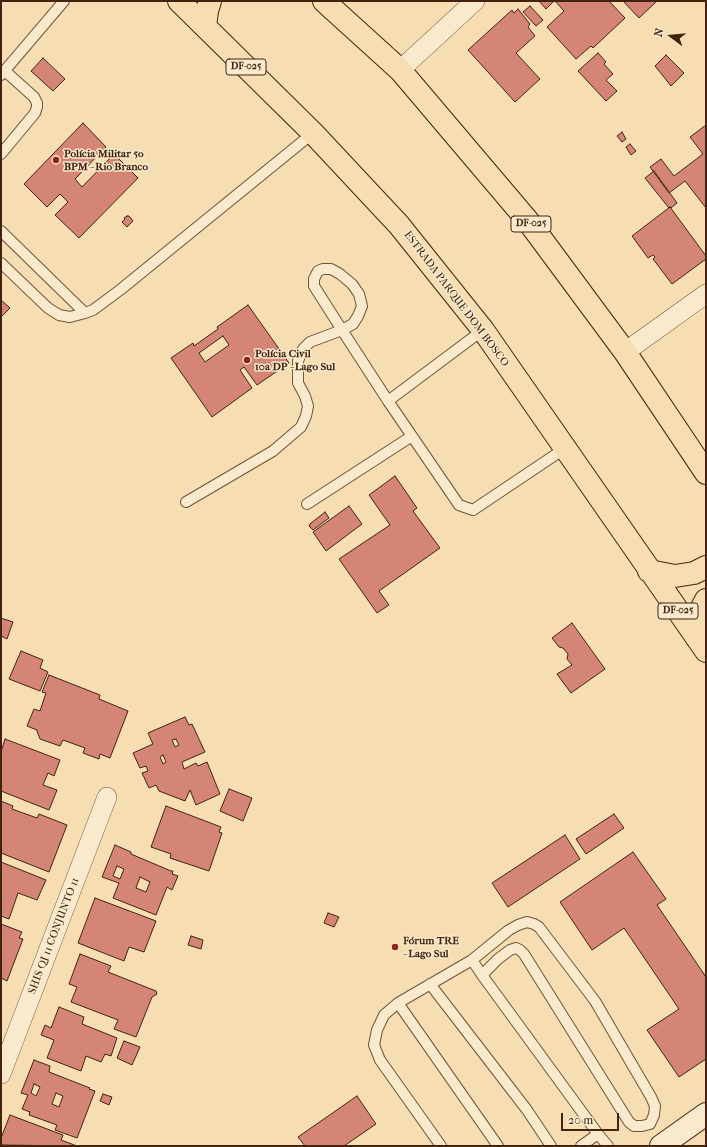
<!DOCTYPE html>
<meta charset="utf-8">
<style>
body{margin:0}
#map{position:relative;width:707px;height:1147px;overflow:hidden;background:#f6deb2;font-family:"IM FELL French Canon",serif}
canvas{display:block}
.frame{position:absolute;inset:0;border:2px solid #43230f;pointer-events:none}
.north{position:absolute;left:651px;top:16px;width:40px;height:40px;-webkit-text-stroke:3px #f9eacd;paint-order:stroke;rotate:286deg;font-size:11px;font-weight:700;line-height:16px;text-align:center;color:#43230f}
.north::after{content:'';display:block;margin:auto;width:14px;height:18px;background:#43230f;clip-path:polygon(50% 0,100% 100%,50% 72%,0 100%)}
.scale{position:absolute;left:561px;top:1113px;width:58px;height:18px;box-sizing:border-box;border:2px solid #43230f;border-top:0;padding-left:5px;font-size:12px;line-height:14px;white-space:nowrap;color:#43230f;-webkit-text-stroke:3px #f9eacd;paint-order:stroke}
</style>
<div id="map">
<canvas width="707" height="1147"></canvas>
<div class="frame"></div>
<div class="north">N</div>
<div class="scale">20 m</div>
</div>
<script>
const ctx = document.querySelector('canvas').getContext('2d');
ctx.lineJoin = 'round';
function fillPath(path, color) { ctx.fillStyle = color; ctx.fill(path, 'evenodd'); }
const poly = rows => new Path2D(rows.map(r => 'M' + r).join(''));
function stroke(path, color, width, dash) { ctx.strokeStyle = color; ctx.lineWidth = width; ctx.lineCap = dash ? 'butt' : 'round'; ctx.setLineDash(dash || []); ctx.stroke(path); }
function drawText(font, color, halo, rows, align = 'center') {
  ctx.font = font + ' "IM FELL French Canon",serif'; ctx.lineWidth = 3; ctx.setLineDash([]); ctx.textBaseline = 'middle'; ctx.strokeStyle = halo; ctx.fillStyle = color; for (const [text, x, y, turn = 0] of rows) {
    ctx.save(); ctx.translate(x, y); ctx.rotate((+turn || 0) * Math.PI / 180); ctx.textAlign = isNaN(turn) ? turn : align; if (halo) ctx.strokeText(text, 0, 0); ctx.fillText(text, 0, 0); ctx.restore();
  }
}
const building = poly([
 [539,1,554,1,546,9,539,1],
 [555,1,609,1,625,18,593,48,591,46,576,59,547,27,564,11,555,1],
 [623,1,657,1,639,18,623,1],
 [530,6,543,20,536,26,523,12,530,6],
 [518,9,530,24,528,27,535,36,516,53,540,79,515,102,468,50,512,10,514,13,518,9],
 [598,53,606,62,604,64,613,74,606,80,617,91,606,101,578,71,598,53],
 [666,55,684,73,671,86,655,66,666,55],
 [43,58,65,79,53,91,31,71,43,58],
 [83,123,106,147,75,179,82,187,114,154,138,178,79,238,55,215,68,202,60,194,47,207,24,184,83,123],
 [706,125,706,208,685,181,669,193,650,167,661,159,674,176,703,154,690,137,706,125],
 [622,132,626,139,622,142,617,136,622,132],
 [630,144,636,151,631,155,626,147,630,144],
 [654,171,677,203,671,208,670,207,669,208,645,178,654,171],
 [670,207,706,256,706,259,672,284,653,259,655,257,653,255,648,258,632,236,670,207],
 [127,216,129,216,133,221,127,227,122,222,125,219,124,218,127,216],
 [1,300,10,308,1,317,1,300],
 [248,305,289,363,257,385,244,367,240,370,252,388,212,417,171,358,193,343,194,346,218,329,217,327,248,305],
 [223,336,229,345,205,362,199,353,223,336],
 [395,476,417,508,413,511,440,548,379,591,389,605,377,613,339,559,390,525,369,495,395,476],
 [349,506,362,524,326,551,313,532,349,506],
 [325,512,329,518,313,530,309,526,310,524,325,512],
 [1,618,13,622,7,639,1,636,1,618],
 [572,623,605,669,571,693,557,674,572,665,567,659,568,654,563,648,559,647,552,638,572,623],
 [21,651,43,660,40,668,48,672,40,691,9,679,21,651],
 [49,675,100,695,99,699,128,711,110,758,100,754,99,759,83,753,85,748,63,740,60,746,40,739,37,731,37,730,27,726,34,709,40,711,46,693,42,692,49,675],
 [185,717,189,725,192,724,205,752,182,762,184,769,196,763,198,766,207,762,220,794,196,805,190,790,185,801,159,791,156,785,149,788,142,773,148,771,146,766,140,768,133,753,153,744,148,733,185,717],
 [176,739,179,745,175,747,172,740,176,739],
 [163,755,166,762,163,764,160,757,163,755],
 [5,739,60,760,54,776,48,773,43,785,57,790,49,810,1,791,1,752,5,739],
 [229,789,252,798,243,821,220,811,229,789],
 [1,801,13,806,12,809,37,818,39,814,67,825,49,872,1,853,1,801],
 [166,806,221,827,219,832,222,833,209,871,170,858,171,854,151,847,166,806],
 [614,814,624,828,586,854,576,839,614,814],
 [565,835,580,859,508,907,492,883,565,835],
 [115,845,131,852,131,854,171,871,173,871,172,874,178,876,172,890,167,887,156,915,113,898,119,883,102,877,115,845],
 [117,866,124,869,120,879,113,876,117,866],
 [140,877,150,882,146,892,136,888,140,877],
 [633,852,666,899,657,905,706,977,706,1059,679,1077,647,1030,679,1009,624,928,592,950,560,902,633,852],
 [1,862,46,880,37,900,18,893,9,919,1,916,1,862],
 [95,898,156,921,144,952,129,947,124,961,78,943,95,898],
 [328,913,339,917,334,927,324,923,328,913],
 [1,924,22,932,19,938,23,939,7,981,1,978,1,924],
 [191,936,203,940,201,949,188,945,191,936],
 [80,954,111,966,108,972,156,991,157,994,152,997,136,1037,114,1029,118,1020,71,1002,77,987,69,984,80,954],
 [59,1007,84,1017,82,1024,117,1038,111,1056,105,1054,101,1062,86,1056,81,1071,47,1058,54,1040,41,1035,45,1025,51,1028,59,1007],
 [124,1041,140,1047,132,1065,117,1058,124,1041],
 [34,1060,50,1066,49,1072,90,1088,89,1089,95,1091,77,1138,55,1130,57,1125,29,1115,30,1112,22,1109,28,1095,21,1093,34,1060],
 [34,1084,40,1087,36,1096,31,1093,34,1084],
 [56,1093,63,1096,59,1107,52,1104,56,1093],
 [103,1094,112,1097,109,1105,100,1101,103,1094],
 [357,1096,376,1124,344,1146,305,1146,298,1137,357,1096],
 [10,1115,63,1135,61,1140,77,1146,1,1145,1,1138,10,1115]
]);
fillPath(building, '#d48576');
stroke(building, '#43230f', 1);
const lane = poly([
 [1,75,64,1],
 [1,154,35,113,37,107,37,103,34,97,5,71],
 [1,231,85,313],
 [1,263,48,308,59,315,70,317,85,313,93,310,120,290,313,133],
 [388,401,483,330],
 [186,502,273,451,301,427,306,416,308,406,305,396,298,383,298,361,303,349,310,342,342,330,353,324,358,316,362,306,359,294,352,284,340,274,331,269,323,269,318,271,314,279,314,286,342,330,388,401,459,505,473,510,564,449],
 [307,504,412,436],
 [472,960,482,975,598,1134,608,1146],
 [430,984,527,1110,551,1146],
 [398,1003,498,1146],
 [441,1146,380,1060,374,1045,377,1030,384,1015,398,1003,472,960,509,930,518,925,527,922,534,924,539,927,595,1001,651,1097,655,1106,654,1115,650,1124,642,1126,634,1126,629,1122,524,954,520,950,516,948,510,950,498,959,482,975],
 [581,1146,598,1134]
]);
const street = poly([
 [400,70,475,1],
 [625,352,706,294],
 [1,1074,107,797]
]);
const secondary = poly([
 [661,1146,706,1114]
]);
const primary = poly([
 [179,1,313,133,399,225,483,330,706,651],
 [324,1,400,70,528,221,625,352,706,473],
 [205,26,207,11,210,1],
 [649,571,675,576,694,573,706,567],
 [696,637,698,615,706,600]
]);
stroke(lane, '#705238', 12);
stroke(street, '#705238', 20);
stroke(secondary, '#43230f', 24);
stroke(primary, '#43230f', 24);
stroke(lane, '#f9eacd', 10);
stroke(street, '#f9eacd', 19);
stroke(secondary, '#f9eacd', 22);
stroke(primary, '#f6deb2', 22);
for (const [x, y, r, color] of [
 [56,160,4,"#8f2418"],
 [247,360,4,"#8f2418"],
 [395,947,4,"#8f2418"]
]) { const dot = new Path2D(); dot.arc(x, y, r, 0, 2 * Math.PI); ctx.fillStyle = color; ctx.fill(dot); stroke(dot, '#f9eacd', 1.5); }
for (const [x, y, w] of [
 [246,67,40],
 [531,224,40],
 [678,611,40]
]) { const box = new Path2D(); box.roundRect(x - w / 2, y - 8, w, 16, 3); ctx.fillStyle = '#f9eacd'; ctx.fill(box); stroke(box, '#43230f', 1); }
drawText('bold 10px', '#43230f', null, [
 ["DF-025",246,67],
 ["DF-025",531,224],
 ["DF-025",678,611]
]);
drawText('bold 11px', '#43230f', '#f9eacd', [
 ["Polícia Militar 5o",64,154],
 ["BPM - Rio Branco",64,167],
 ["Polícia Civil",255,354],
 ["10a DP - Lago Sul",255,367],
 ["Fórum TRE",403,941],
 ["- Lago Sul",403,954]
], 'left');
drawText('11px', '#43230f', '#f9eacd', [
 ["ESTRADA PARQUE DOM BOSCO",456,299,53],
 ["SHIS QI 11 CONJUNTO 11",54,936,-69]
]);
</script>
